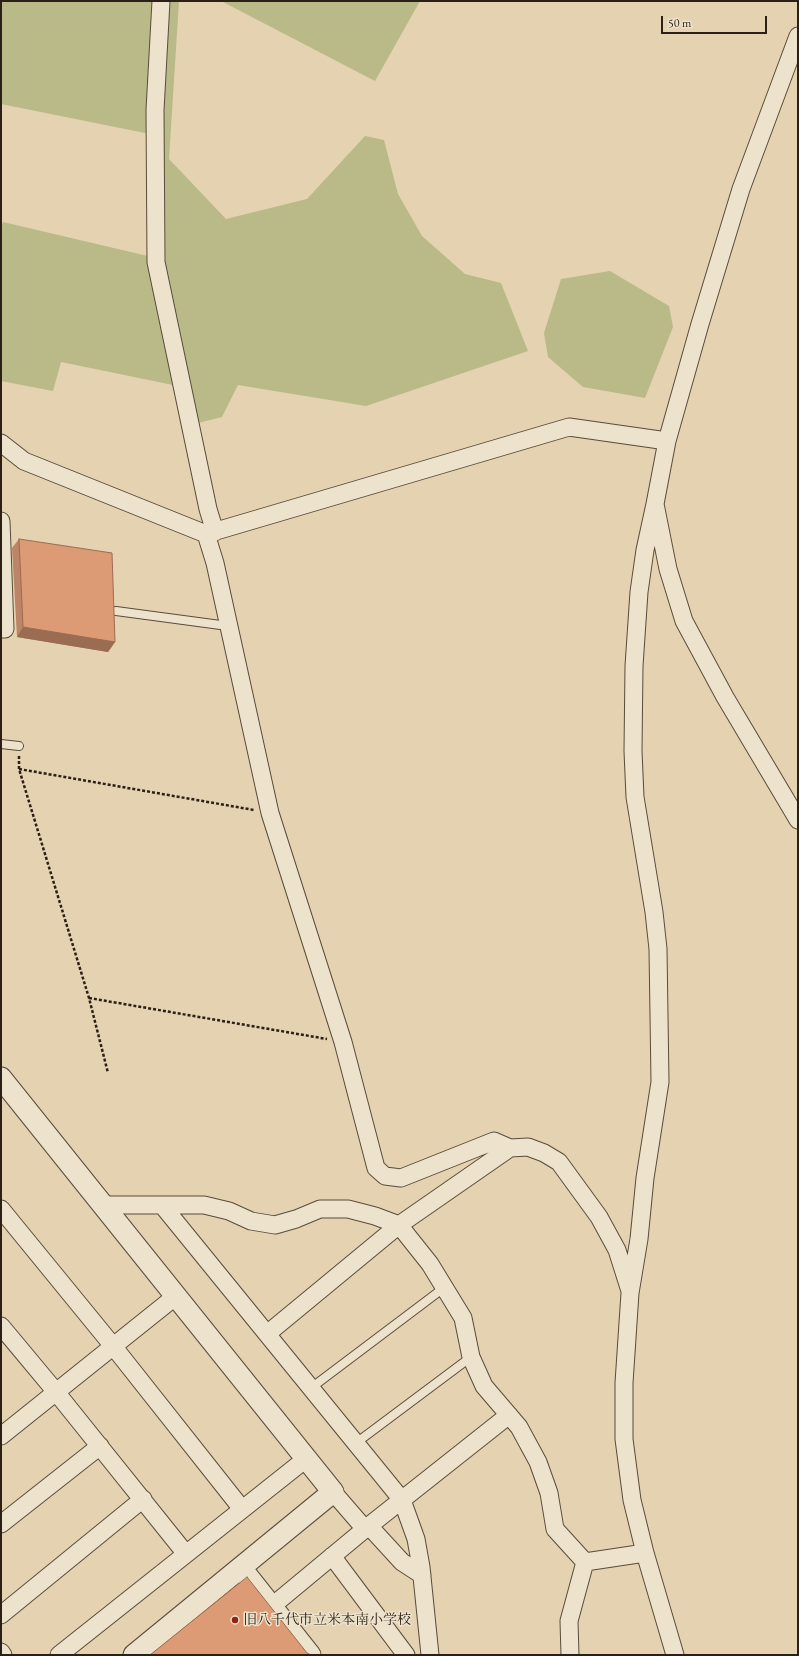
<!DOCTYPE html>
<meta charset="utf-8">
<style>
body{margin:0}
#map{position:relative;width:799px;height:1656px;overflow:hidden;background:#e4d2b0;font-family:"EB Garamond",serif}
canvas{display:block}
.frame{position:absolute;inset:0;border:2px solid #2b1f16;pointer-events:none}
.scale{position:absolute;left:661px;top:16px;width:106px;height:18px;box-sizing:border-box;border:2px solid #2b1f16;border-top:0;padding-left:5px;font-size:12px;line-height:14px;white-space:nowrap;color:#2b1f16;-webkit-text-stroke:3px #ede2cc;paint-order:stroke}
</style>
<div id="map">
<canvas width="799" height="1656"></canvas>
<div class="frame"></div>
<div class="scale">50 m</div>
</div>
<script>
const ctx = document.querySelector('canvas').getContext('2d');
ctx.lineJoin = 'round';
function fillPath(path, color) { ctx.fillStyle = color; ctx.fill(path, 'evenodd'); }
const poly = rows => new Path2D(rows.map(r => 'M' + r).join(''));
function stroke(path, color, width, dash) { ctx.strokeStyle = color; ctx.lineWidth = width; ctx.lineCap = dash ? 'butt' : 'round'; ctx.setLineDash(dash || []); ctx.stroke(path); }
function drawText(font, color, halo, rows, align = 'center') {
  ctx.font = font + ' "EB Garamond","Noto Serif JP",serif'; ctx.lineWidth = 3; ctx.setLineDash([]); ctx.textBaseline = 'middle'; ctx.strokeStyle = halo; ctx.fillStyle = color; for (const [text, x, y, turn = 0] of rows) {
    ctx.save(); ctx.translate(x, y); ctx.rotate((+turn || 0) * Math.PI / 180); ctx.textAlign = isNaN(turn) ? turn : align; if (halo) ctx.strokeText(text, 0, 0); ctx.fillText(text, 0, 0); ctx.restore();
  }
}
fillPath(poly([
 [1,1,179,1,169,159,226,219,307,199,365,136,384,140,398,194,422,236,465,274,501,283,528,351,366,406,238,385,222,417,198,423,178,386,61,362,53,391,1,381,1,228,3,222,152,257,150,134,1,104],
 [221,1,420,1,375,81],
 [610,271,669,306,673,327,645,398,583,387,548,357,544,333,561,279]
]), '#b9ba88');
const service = poly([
 [116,611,228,626],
 [1,744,19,746],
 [311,1388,445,1287],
 [356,1443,471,1357]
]);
const minor = poly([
 [161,1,155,110,156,262,208,509,215,532],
 [798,36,741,189,700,324,667,441,655,504,668,569,684,621,725,697,798,820],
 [1,443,24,461,206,534,569,427,667,441],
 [655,504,645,550,639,592,634,666,633,751,635,797,654,912,658,949,660,1082,645,1178,639,1239,630,1293,624,1383,624,1439,632,1500,645,1553,675,1655],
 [1,521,5,629,1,629],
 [206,534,215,563,270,813,343,1042,376,1168,385,1176,401,1178,494,1141,510,1148],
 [103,1205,204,1205,229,1211,251,1221,275,1225,296,1219,320,1209,348,1209,375,1216,399,1225,430,1264,463,1318,471,1357,484,1386,519,1427,538,1462,549,1493,555,1529,585,1562,645,1553],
 [162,1205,402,1500,416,1539,421,1567,430,1655],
 [1,1209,113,1346,242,1509],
 [1,1326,56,1392,186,1554],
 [267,1334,399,1225,510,1148,528,1147,544,1153,559,1162,599,1217,617,1250,630,1291],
 [1,1436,176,1296],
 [333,1492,365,1529],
 [1,1524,100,1446],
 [369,1526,402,1562,422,1575],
 [332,1556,406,1655],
 [271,1607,365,1529,509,1415],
 [1,1615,143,1499],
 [1,1652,3,1655],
 [59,1655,307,1458],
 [570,1655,569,1621,585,1562]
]);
const tertiary = poly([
 [1,1078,333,1492,134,1655],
 [241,1568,310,1655]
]);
stroke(service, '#594c3c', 10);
stroke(minor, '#594c3c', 19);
stroke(tertiary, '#594c3c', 23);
stroke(poly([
 [19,756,19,769,89,998,108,1073],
 [19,769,254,810],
 [89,998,327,1039]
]), '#2b1f16', 2.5, [3, 2]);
stroke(service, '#ede2cc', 8);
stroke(minor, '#ede2cc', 17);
stroke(tertiary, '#ede2cc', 21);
fillPath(poly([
 [19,539,115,642,108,652,17,637,12,548]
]), '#bd8465');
fillPath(poly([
 [23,627,115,642,108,652,17,637]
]), '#9a6c52');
const building = poly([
 [19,539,112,553,115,642,23,627,19,539],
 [247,1577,307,1653,311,1655,150,1655,247,1577]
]);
fillPath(building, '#dc9a75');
stroke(building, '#9a6c52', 1);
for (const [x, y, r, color] of [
 [235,1620,4,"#8f2418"]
]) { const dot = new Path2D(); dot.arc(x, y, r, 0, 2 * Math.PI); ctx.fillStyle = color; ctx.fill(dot); stroke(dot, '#ede2cc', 1.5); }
drawText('14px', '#2b1f16', '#ede2cc', [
 ["旧八千代市立米本南小学校",243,1620]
], 'left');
</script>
